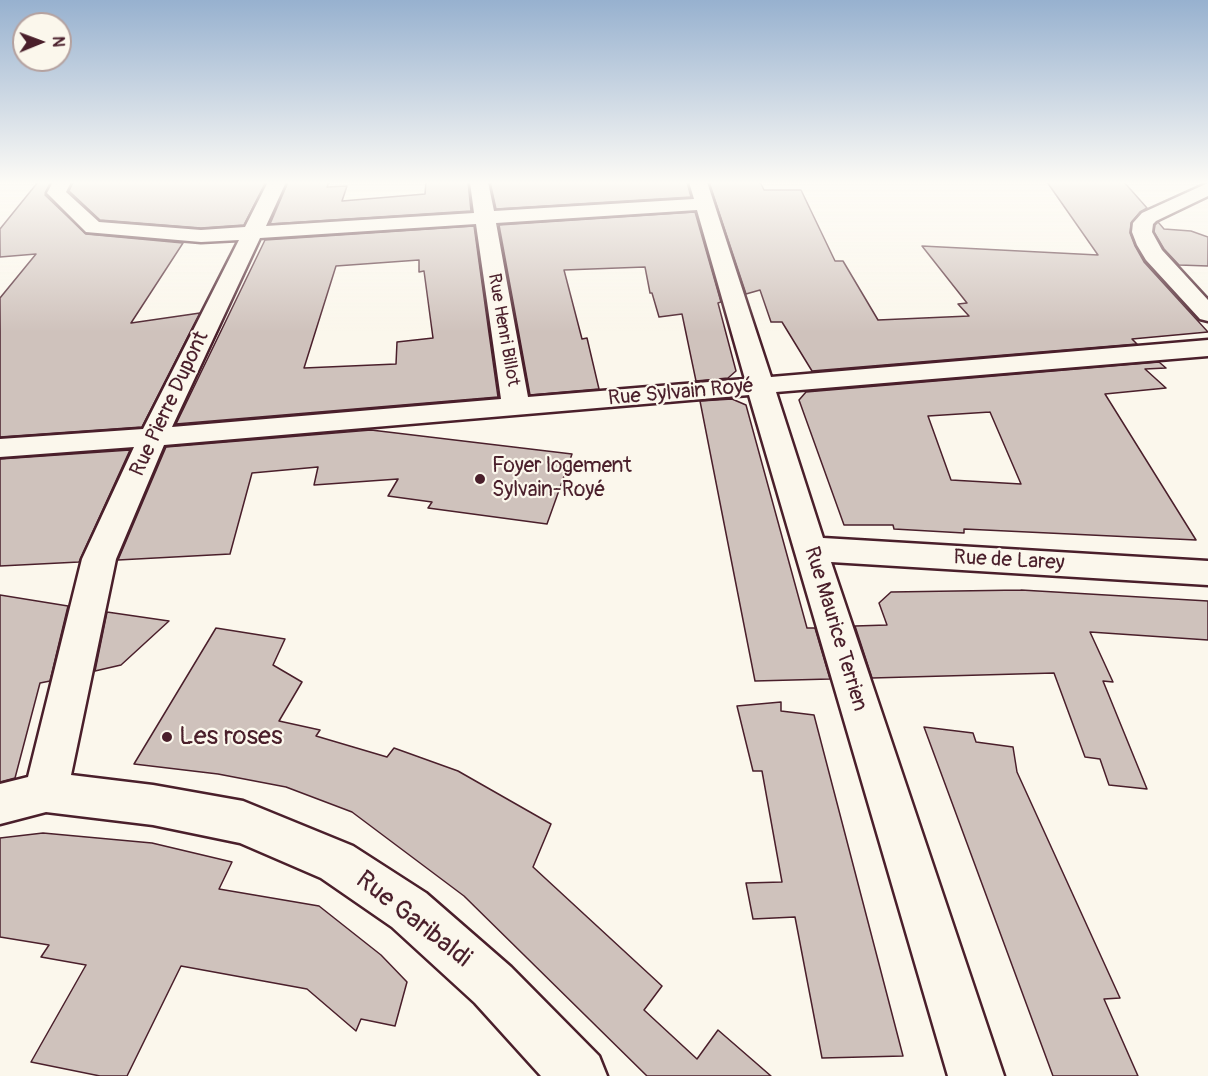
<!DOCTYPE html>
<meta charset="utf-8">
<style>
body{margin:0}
#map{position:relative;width:1208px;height:1076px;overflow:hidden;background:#fbf7ec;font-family:Pangolin,sans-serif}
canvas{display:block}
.north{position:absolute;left:12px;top:12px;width:60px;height:60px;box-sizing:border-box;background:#fbf7ec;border:2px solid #b4a19f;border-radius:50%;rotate:89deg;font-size:16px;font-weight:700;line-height:24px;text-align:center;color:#4a1f2b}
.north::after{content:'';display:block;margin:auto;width:21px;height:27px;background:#4a1f2b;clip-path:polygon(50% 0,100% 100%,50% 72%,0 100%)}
</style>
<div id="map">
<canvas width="1208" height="1076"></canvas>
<div class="north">N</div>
</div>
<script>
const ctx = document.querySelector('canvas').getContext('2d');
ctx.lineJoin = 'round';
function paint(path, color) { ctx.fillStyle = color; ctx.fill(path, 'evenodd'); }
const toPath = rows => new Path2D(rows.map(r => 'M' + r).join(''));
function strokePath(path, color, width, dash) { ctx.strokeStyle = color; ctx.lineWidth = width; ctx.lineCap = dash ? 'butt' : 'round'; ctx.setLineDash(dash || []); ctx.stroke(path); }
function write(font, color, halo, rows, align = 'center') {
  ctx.font = font + ' Pangolin,sans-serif'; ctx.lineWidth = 4.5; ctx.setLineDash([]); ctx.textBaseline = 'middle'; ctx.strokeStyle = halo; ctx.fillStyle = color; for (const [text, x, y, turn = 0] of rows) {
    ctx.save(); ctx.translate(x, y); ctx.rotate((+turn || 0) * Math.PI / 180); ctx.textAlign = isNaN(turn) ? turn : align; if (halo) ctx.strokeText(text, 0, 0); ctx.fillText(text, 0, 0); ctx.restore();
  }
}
const building = toPath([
 [38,182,51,182,45,195,86,234,183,243,131,323,200,313,142,427,0,437,0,298,36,254,0,257,0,229,38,182],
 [73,182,266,182,244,225,201,228,100,220,69,191,73,182],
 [288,182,329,182,327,187,347,186,342,201,425,194,426,182,468,182,471,211,270,224,288,182],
 [490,182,687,182,691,197,496,209,490,182],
 [709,182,760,182,764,190,801,190,835,261,843,261,878,320,969,316,958,304,967,303,922,246,1098,255,1047,182,1124,182,1147,208,1140,212,1131,223,1130,233,1135,246,1144,262,1208,332,1132,339,1137,344,812,371,782,322,771,322,760,290,746,294,709,182],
 [695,212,721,302,718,303,736,371,728,378,696,381,682,314,659,317,652,293,650,293,645,267,564,270,582,339,587,338,599,389,530,395,499,225,695,212],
 [1158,222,1164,229,1191,231,1208,237,1208,266,1179,265,1164,249,1154,232,1155,225,1158,222],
 [474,226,498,397,176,424,265,240,474,226],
 [419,260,419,272,424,271,433,338,397,342,396,364,304,368,336,266,419,260],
 [1159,362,1166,368,1145,369,1166,388,1105,394,1196,540,964,529,964,533,894,529,893,525,844,525,799,400,806,392,1159,362],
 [990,412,1021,484,951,480,928,416,990,412],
 [732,399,746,405,807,628,815,628,830,679,755,681,700,401,732,399],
 [371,430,572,454,547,524,428,508,432,502,388,496,398,479,314,485,318,467,252,473,230,554,118,560,166,447,371,430],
 [130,450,79,562,0,566,0,459,130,450],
 [1021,590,1208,601,1208,640,1090,632,1113,682,1103,681,1147,789,1109,785,1100,759,1085,757,1054,673,872,678,855,626,887,625,879,603,891,592,1021,590],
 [0,595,68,606,50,681,40,683,15,778,0,782,0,595],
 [107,612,169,621,121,665,95,671,107,612],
 [216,628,285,639,273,665,302,682,279,721,320,730,316,736,387,757,394,748,458,771,551,824,533,867,662,986,644,1010,697,1059,718,1030,771,1076,647,1076,464,896,352,812,286,787,218,774,134,764,216,628],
 [781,702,781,711,814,715,903,1056,822,1058,795,917,753,919,746,883,782,882,762,771,753,771,737,706,781,702],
 [924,727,973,733,976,742,1013,747,1017,772,1120,998,1104,999,1138,1076,1053,1076,924,727],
 [43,833,152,843,232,862,219,889,319,906,381,955,407,982,395,1026,361,1019,356,1031,307,989,181,966,127,1076,100,1076,31,1062,86,965,41,957,49,945,0,937,0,838,43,833]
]);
paint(building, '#cfc2bc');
strokePath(building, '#4a1f2b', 1.5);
const minor = toPath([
 [53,182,71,182,66,192,99,222,201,230,245,227,268,182,286,182,266,226,474,213,470,182,488,182,494,211,694,199,689,182,707,182,771,377,1208,340,1208,356,776,392,823,538,1208,561,1208,585,831,562,1004,1076,948,1076,749,395,164,445,116,559,71,775,153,785,243,801,353,846,426,893,511,967,599,1056,607,1076,541,1076,475,1003,392,927,321,878,240,843,153,825,46,812,0,824,0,784,28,777,82,559,134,447,0,457,0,439,143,429,239,240,201,242,86,232,47,193,53,182],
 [697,210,745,379,528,397,496,223,697,210],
 [476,224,501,399,172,427,260,238,476,224],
 [1208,183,1208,196,1156,221,1153,224,1152,232,1162,250,1208,300,1208,321,1200,319,1146,260,1137,245,1132,232,1133,223,1142,213,1208,183]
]);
strokePath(minor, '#4a1f2b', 5);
paint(minor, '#fbf7ec');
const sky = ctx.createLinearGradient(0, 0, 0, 332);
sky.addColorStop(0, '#97b1cf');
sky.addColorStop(0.55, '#fdfbf6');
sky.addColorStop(1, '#fdfbf600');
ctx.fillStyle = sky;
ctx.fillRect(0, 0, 1208, 332);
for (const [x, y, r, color] of [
 [480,479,6,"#4a1f2b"],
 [167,737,6,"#4a1f2b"]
]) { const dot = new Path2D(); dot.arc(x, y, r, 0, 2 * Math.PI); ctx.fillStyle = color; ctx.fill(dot); strokePath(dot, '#fbf7ec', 2); }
write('18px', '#4a1f2b', '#fbf7ec', [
 ["Rue Henri Billot",503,330,80]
]);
write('21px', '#4a1f2b', '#fbf7ec', [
 ["Rue Sylvain Royé",681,393,-5],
 ["Rue Pierre Dupont",170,404,-65],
 ["Rue de Larey",1009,561,3],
 ["Rue Maurice Terrien",835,629,73]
]);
write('21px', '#4a1f2b', '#fbf7ec', [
 ["Foyer logement",492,467],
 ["Sylvain-Royé",492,491]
], 'left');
write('26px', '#4a1f2b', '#fbf7ec', [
 ["Les roses",179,737]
], 'left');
write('26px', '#4a1f2b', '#fbf7ec', [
 ["Rue Garibaldi",413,920,38]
]);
</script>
